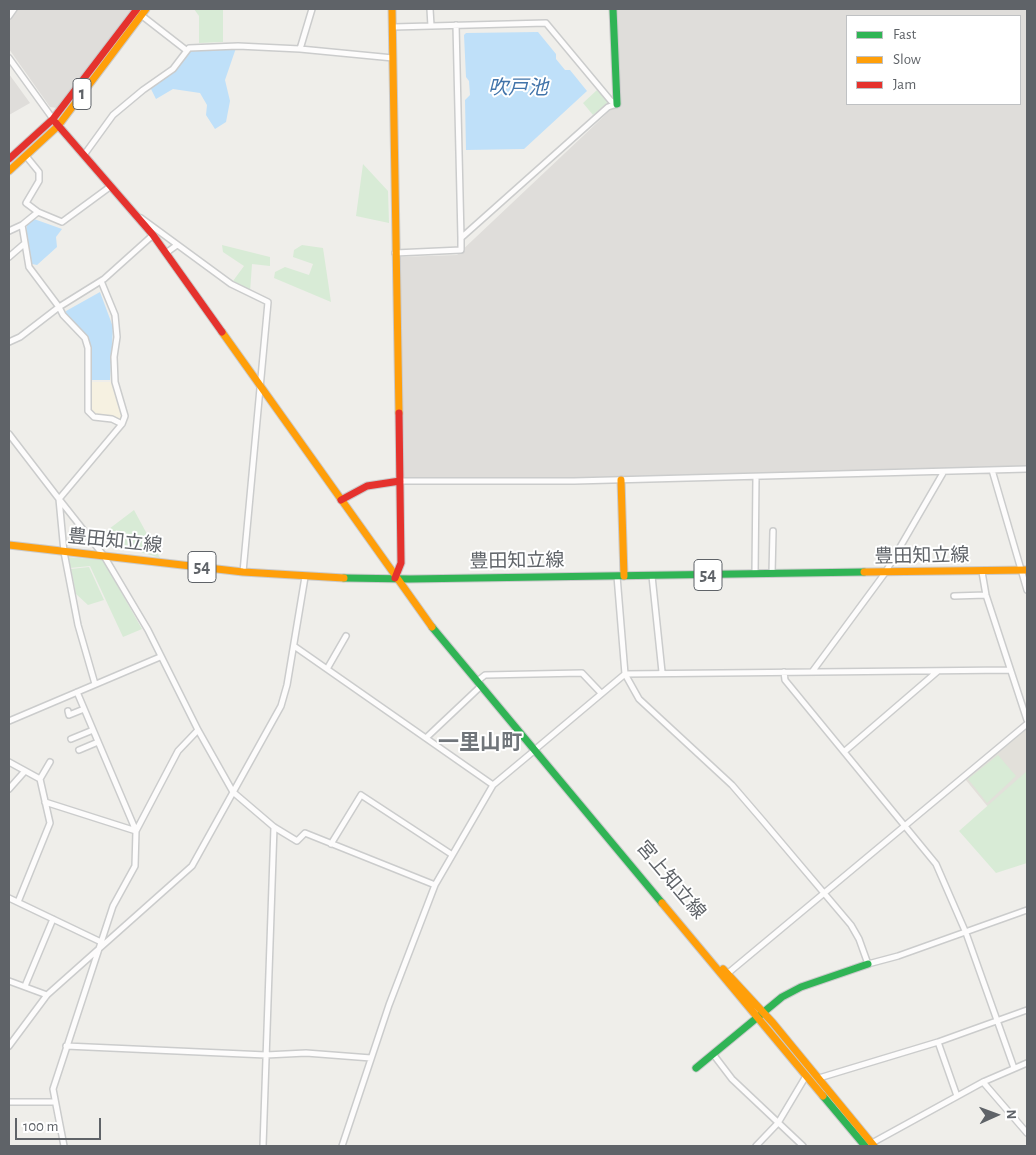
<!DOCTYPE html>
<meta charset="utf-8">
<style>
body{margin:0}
#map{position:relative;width:1036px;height:1155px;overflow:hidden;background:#efeeea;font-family:"Alegreya Sans",sans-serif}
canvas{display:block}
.frame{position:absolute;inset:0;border:10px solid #5f6368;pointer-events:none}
.legend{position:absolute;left:846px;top:15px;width:175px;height:90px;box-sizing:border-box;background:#fff;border:1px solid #bfc1c3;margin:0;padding:6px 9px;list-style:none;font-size:15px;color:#5f6368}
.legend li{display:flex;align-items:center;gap:10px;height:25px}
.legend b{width:25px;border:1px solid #bfc1c3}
.north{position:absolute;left:971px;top:1090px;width:50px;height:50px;-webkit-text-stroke:4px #fff;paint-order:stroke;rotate:88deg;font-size:14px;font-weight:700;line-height:20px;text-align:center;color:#5f6368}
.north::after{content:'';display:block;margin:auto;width:18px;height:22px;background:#5f6368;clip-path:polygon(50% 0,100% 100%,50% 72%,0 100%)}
.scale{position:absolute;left:15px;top:1118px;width:86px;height:22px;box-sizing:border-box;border:2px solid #5f6368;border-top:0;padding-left:6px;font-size:15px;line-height:18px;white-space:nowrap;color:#5f6368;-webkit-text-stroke:4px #fff;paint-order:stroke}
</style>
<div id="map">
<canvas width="1036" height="1155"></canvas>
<div class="frame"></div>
<ul class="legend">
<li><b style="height:6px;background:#30b455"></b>Fast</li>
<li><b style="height:6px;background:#ff9f0a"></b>Slow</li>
<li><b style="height:6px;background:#e5322d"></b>Jam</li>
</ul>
<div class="north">N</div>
<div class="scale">100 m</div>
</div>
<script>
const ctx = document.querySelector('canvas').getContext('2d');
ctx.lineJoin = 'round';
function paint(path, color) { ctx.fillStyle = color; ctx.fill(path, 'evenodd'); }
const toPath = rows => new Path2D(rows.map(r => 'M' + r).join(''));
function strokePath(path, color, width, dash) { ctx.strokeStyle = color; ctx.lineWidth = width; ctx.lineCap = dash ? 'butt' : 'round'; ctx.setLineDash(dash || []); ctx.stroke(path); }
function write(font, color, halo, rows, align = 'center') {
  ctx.font = font + ' "Alegreya Sans","Noto Sans JP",sans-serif'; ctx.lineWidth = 4; ctx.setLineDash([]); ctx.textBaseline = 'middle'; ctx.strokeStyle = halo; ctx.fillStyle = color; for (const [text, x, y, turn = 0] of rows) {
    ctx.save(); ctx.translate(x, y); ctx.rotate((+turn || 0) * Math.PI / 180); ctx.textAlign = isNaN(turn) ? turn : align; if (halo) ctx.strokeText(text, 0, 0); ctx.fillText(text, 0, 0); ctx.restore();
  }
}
paint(toPath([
 [9,9,132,9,57,108,50,107,9,49],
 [617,9,1027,9,1027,468,432,482,406,480,404,478,399,257,457,255,619,102],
 [847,16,1020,16,1020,104,847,104],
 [9,74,30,103,9,115]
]), '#dfddda');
paint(toPath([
 [1027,727,1027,779,988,807,965,779]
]), '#e2e0da');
paint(toPath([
 [194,9,223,9,223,42,199,43,199,16],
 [597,90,608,102,593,115,583,103],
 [363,164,388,191,389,223,356,216],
 [222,245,270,257,270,266,252,264,250,292,233,281,244,266,223,252],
 [302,245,323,248,331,302,274,278,275,272,285,267,309,275,313,264,293,257,294,250],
 [134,510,160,558,118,545,112,547,105,532],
 [67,557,103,560,142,629,123,637,90,566,70,568],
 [89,567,104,600,88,605,76,594,71,569],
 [998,755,1016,776,987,803,968,779],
 [1027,771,1027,863,996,873,959,831]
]), '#d8ebd6');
paint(toPath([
 [89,382,111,382,121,416,120,420,95,415,90,410]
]), '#f6f1e1');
paint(toPath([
 [538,32,556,54,556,59,565,70,570,70,587,91,524,149,466,150,465,100,470,95,469,81,466,77,464,35,466,33],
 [236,48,225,80,230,101,226,122,215,129,206,115,207,105,200,93,173,89,156,99,150,87,176,70,190,50],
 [34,219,62,229,56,237,57,247,37,265,32,264,26,231,27,224],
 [100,292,113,327,110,380,89,380,89,340,80,328,65,318,66,311]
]), '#bfe0f9');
const street = toPath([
 [430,9,431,26],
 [141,15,186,50],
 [9,16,14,9],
 [456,25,461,238],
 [393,27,546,23,611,101,617,104],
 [300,49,312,9],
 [9,58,53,119],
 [84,155,113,115,143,90,173,69,189,48,238,46,300,49,393,58],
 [26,156,39,172,39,181,26,203,38,212],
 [111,186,62,222,38,212,22,225,29,267,59,307,104,279,153,235],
 [141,218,231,284,268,302,243,572],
 [9,231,22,225],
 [166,253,177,245],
 [395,253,461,250,461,238,608,107,617,104],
 [9,257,24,244],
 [101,281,115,315,117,337,114,357,115,382,125,416,122,424,59,499,104,556,148,630,198,730,233,792,274,827,297,841,305,833,435,885],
 [9,342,20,337,59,307,63,315,85,338,88,348,88,411,94,417,112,419,122,424],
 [9,434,59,499,64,552,78,625,95,684],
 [992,470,1027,590],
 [400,481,574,481,1027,469],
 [982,572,986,595,1027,720],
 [755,574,756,477],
 [772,574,773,531],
 [652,576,662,672],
 [954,596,986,595],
 [294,646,493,785],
 [327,669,346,636],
 [1010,670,625,674,639,699,732,785,763,821,851,925,859,939,868,964,898,956,1027,910],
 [784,672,785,680,936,864,966,933,1014,1068],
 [812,672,885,573,943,473],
 [480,679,485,675,582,673,601,693],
 [77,692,136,831],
 [68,711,69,715,84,709],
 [9,721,160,657],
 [427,737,481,686],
 [71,739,93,730],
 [538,747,625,674,617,576],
 [79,750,98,742],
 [845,751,938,671],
 [9,762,40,779,50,823,18,902],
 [40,779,50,762],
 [9,789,25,771],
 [45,802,136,831],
 [331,844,361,795,451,854],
 [9,898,101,942],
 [727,974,1027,724],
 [9,981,47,995],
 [25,986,53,919],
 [938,1042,957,1096],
 [9,1046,47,995,192,866,281,706,287,685,305,577],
 [66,1046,266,1055,306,1053,371,1058],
 [713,1054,732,1079,803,1146],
 [819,1078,938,1042,1027,1010],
 [983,1082,1027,1133],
 [9,1102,54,1102],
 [872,1143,983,1082,1027,1063],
 [64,1146,53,1089,113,906,135,866,136,831,178,751,198,730],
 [263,1146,274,827],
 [342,1146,389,1005,435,885,493,785,535,750],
 [756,1146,778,1123,806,1076]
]);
const fast = toPath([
 [613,9,617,104],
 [344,578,410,579,864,572],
 [432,627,662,903],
 [696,1068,782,997,801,987,868,964],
 [823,1096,865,1146]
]);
const slow = toPath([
 [392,9,399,413],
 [9,171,58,126,146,9],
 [222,332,432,627],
 [621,480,624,576],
 [9,545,243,572,344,578],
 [864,572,1027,570],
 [662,903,823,1096],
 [723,969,773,1023,874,1146]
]);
const jam = toPath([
 [56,123,153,235,222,332],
 [9,159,53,119,137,9],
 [341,500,367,486,400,481],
 [395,578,401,563,399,413]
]);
strokePath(street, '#cbcccc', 8);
strokePath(fast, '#cacacb', 9);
strokePath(slow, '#cacacb', 9);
strokePath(jam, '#cacacb', 9);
strokePath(street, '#fdfcfc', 5);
strokePath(fast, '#30b455', 7);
strokePath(slow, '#ff9f0a', 7);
strokePath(jam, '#e5322d', 7);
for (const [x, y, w] of [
 [82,94,18],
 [202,567,28],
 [708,575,28]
]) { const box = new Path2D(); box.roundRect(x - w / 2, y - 15.5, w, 31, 4); ctx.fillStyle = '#fff'; ctx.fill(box); strokePath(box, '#5f6368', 1); }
write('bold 18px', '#5f6368', null, [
 ["1",82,94],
 ["54",202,567],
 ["54",708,575]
]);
write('19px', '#5f6368', '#fff', [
 ["豊田知立線",115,541,6],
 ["豊田知立線",922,556,-1],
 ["豊田知立線",517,561,-1],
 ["宮上知立線",671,880,50]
]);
write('italic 20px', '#4174aa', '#fff', [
 ["吹戸池",518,88]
]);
write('bold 21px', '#70757a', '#fff', [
 ["一里山町",480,743]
]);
</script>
